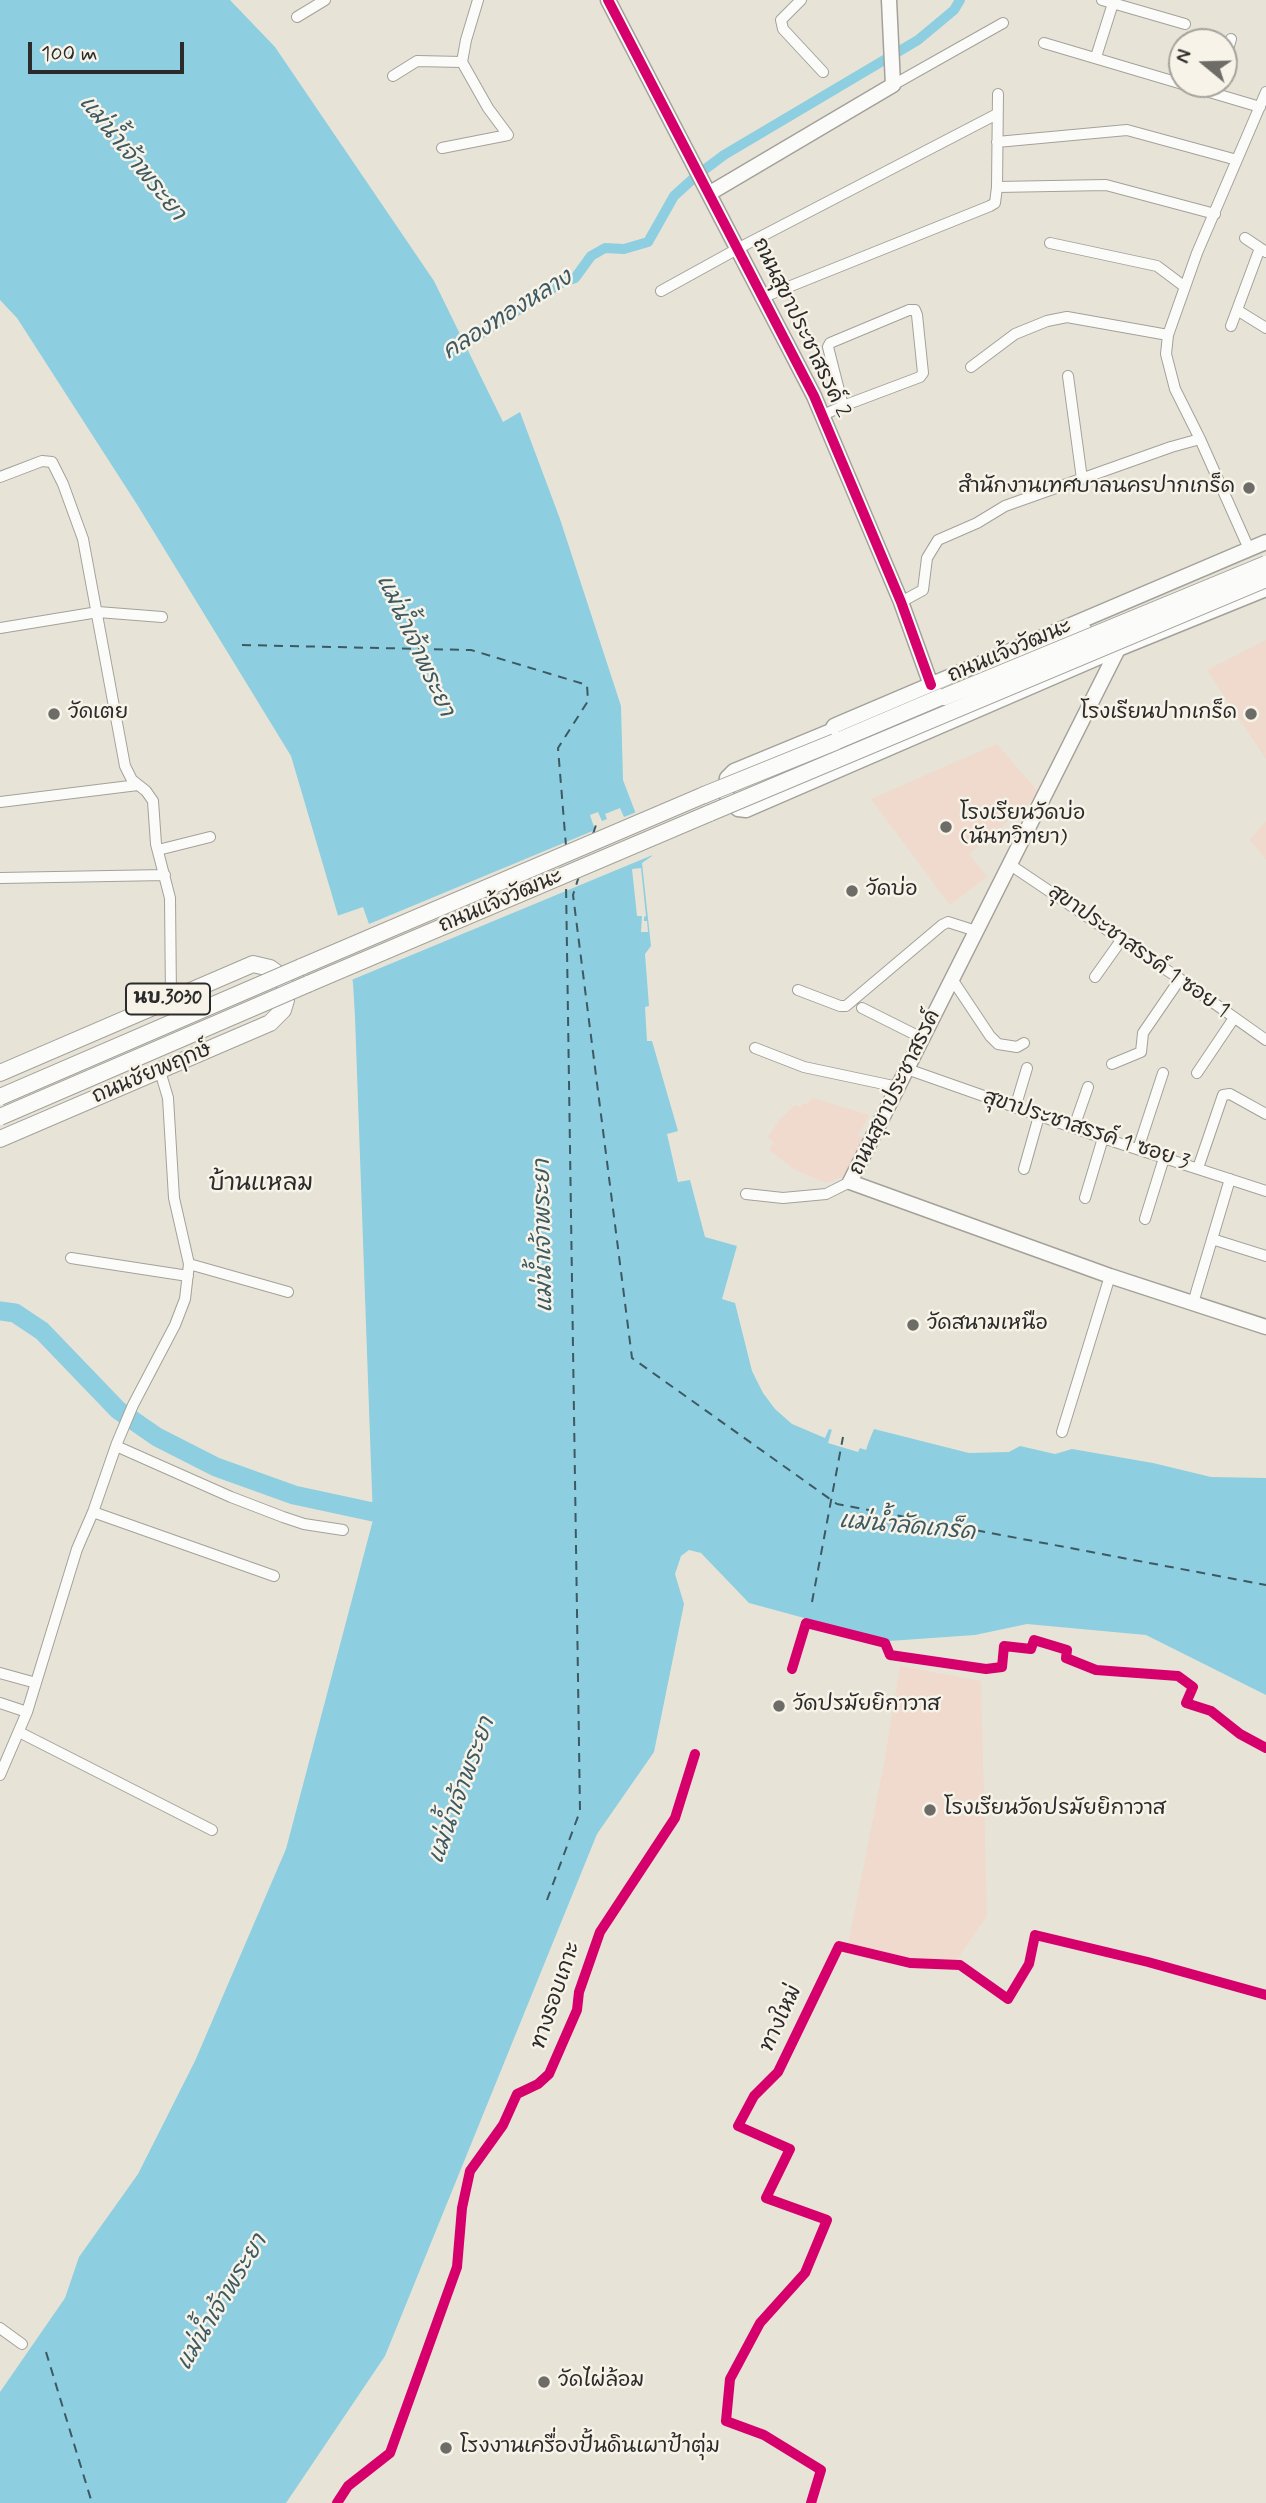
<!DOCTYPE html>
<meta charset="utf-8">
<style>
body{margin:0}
#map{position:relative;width:1266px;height:2503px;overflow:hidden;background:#e7e4d7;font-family:Mynerve,sans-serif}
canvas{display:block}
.north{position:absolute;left:1168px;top:28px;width:70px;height:70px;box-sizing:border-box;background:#f7f3e8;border:2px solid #a5a39c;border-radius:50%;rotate:289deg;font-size:19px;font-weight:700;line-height:28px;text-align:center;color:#2b2b2b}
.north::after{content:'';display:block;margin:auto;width:24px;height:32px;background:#6d6c67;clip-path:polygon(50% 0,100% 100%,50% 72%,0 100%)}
.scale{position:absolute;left:28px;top:42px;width:156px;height:32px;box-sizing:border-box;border:4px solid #2b2b2b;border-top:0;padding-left:9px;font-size:21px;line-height:24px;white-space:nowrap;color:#2b2b2b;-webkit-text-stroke:5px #f7f3e8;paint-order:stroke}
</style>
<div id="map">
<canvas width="1266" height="2503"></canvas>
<div class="north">N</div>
<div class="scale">100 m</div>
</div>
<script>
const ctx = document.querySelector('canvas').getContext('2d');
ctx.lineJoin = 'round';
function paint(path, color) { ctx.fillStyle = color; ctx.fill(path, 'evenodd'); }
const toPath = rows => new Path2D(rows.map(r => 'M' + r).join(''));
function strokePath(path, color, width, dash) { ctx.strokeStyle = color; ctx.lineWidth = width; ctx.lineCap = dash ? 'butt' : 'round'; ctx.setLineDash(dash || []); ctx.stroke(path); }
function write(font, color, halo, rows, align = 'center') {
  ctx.font = font + ' Mynerve,"Playpen Sans Thai",sans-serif'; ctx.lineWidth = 5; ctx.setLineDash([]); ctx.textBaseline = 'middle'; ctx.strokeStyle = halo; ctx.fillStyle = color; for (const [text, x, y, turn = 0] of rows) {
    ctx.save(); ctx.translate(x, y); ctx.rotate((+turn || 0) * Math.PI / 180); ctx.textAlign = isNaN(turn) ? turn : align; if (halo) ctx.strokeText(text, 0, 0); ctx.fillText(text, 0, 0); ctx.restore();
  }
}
paint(toPath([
 [1266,640,1266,759,1207,670],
 [997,744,1040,794,969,854,987,877,950,905,871,799],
 [1266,821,1266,860,1250,840],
 [813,1098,869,1115,859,1135,867,1141,859,1155,845,1176,826,1183,795,1170,769,1150,773,1142,768,1137,780,1119,795,1105,800,1107,803,1103,807,1104],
 [900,1666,981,1681,987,1916,951,1968,848,1945,884,1763]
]), '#efdacd');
paint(toPath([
 [0,0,230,0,275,47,434,281,503,422,520,412,560,519,621,706,623,780,652,856,642,863,651,946,645,954,649,1006,645,1007,647,1041,652,1041,678,1131,667,1134,678,1182,690,1180,705,1237,737,1246,722,1299,735,1303,752,1371,763,1393,775,1409,792,1424,825,1438,829,1429,869,1441,874,1429,969,1453,1009,1452,1020,1446,1055,1454,1072,1449,1153,1463,1211,1477,1266,1478,1266,1695,1146,1635,1027,1624,975,1635,889,1641,749,1603,701,1553,689,1550,681,1556,675,1574,684,1604,654,1752,597,1834,385,2356,286,2503,0,2503,0,2392,65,2298,79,2257,138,2174,195,2061,286,1849,373,1520,355,1017,353,983,344,936,291,756,138,506,17,318,0,300]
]), '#8dcee0');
paint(toPath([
 [620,808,624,817,639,811,655,854,349,981,340,936,343,935,337,916,363,907,369,924,595,830,590,815,598,812,602,821,607,819,605,814],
 [641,868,646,916,644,917,644,921,647,921,648,932,641,932,642,916,637,916,632,869],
 [833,1426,870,1438,866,1450,860,1448,858,1452,828,1443]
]), '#e7e4d7');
strokePath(toPath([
 [455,350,561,283,575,278,591,256,605,248,624,249,648,242,674,196,696,176,724,155,918,40,954,10,960,0]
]), '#8dcee0', 10);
strokePath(toPath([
 [0,1311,15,1313,42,1331,118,1410,157,1437,216,1467,294,1495,373,1512,399,1507]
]), '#8dcee0', 19);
strokePath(toPath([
 [242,645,471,650,587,685,588,701,558,748,566,846],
 [593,834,597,822],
 [579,876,573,895,632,1358,837,1504,1266,1585],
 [812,1602,843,1437],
 [547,1900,580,1811,566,883],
 [46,2352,92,2503]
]), '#3d5962', 2, [9, 7]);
const street = toPath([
 [801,0,781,20,783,29,823,72],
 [1102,0,1185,24],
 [297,17,325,0],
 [1044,43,1260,107],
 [1096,57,1114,0],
 [1224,63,1231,39],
 [393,76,417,61,462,62],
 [893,85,1003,23],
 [997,142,1127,130,1237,160],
 [442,148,508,135,488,108,462,62,466,40,478,0],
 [997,187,1106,185,1215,214],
 [1245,238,1266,252],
 [1050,243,1157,266,1185,287],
 [661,291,739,248,997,114],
 [761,298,990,206,995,203,997,187,998,94],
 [909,310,915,310,917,315,923,373,920,377,843,406,828,347,830,343,909,310],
 [1237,310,1266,328],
 [1231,326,1260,248],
 [971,367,1015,334,1047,321,1067,317,1168,335],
 [1068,376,1082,479],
 [823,415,843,406],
 [0,477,42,461,52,462,63,484,83,539,125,766,132,780,146,791,153,801,156,844,170,898,171,998],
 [1249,549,1200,439,1175,389,1166,354,1168,335,1197,253,1266,92],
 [901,602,923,590,927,558,938,540,977,523,1005,506,1171,447,1200,439],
 [0,628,98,612,162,617],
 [0,802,138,785],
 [158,850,210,837],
 [1009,864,1180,979,1266,1040],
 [0,878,165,875],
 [1095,977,1122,939],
 [952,979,990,1036,998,1044,1017,1047,1024,1043],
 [798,990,840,1006,846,1006,942,925,948,922,976,931],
 [862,1008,922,1038],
 [755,1048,804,1067,898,1087],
 [1112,1064,1141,1052,1143,1033,1180,979],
 [907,1069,1103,1138,1266,1191],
 [1197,1073,1234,1018],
 [1015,1108,1027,1068],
 [1074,1127,1088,1087],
 [1138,1149,1163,1073],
 [1198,1168,1223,1095,1230,1094,1266,1114],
 [1024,1169,1039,1116],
 [746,1194,783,1198,826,1194,850,1182],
 [1085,1198,1103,1138],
 [1145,1219,1164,1158],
 [1212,1239,1266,1256],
 [71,1258,188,1276],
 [189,1264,288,1292],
 [1193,1303,1230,1179],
 [1062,1432,1110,1276],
 [116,1446,231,1497,283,1517,304,1524,343,1530],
 [93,1512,274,1576],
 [0,1673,36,1683],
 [0,1703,27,1712],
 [19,1732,212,1830],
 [0,1775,27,1712,77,1549,93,1512,117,1443,133,1405,175,1325,185,1299,189,1264,174,1198,168,1098,160,1071],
 [0,2328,22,2344]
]);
const secondary = toPath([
 [608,0,814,396,901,602,931,685],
 [710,193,893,85,889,0],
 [1266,542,843,722,834,726,831,731,734,771,727,778,725,791,729,801,738,809,746,810,1118,649,1266,589],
 [1117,646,1118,649,850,1182,1110,1276,1266,1327]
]);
const primary = toPath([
 [981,676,1006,661,1084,631],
 [835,742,955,691],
 [301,967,704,795],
 [308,984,710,813],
 [0,1073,253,964,270,968,277,973,285,985,286,1000,283,1010,270,1023,0,1139]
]);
strokePath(street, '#a3a19a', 12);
strokePath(secondary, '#a3a19a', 17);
strokePath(primary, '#a3a19a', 18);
strokePath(street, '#fbfbf9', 10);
strokePath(secondary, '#fbfbf9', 14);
strokePath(primary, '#fbfbf9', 16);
const primaryBridge = toPath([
 [944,697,1266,564],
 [704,795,835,742],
 [710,813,1266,579],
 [0,1097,301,967],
 [0,1117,308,984]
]);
strokePath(primaryBridge, '#a3a19a', 18, []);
strokePath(primaryBridge, '#fbfbf9', 16);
strokePath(toPath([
 [608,0,814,396,901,602,931,685],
 [792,1669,806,1623,885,1643,890,1655,986,1669,1002,1667,1004,1646,1031,1649,1034,1640,1067,1650,1066,1658,1096,1670,1178,1676,1193,1687,1186,1703,1211,1711,1240,1734,1266,1748],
 [337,2503,348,2486,390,2453,457,2267,462,2208,470,2171,503,2125,517,2094,538,2084,549,2074,577,2010,579,1992,600,1932,675,1818,695,1754],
 [811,2503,821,2470,764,2435,726,2421,730,2379,760,2323,805,2273,827,2220,766,2198,790,2149,738,2126,754,2096,778,2072,839,1946,910,1963,960,1965,1008,1999,1029,1964,1035,1935,1148,1962,1266,1995]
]), '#d6006c', 10);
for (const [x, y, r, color] of [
 [1249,488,7,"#6d6c67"],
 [54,714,7,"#6d6c67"],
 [1251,714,7,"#6d6c67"],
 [946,827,7,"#6d6c67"],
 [852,891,7,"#6d6c67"],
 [913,1325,7,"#6d6c67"],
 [779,1706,7,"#6d6c67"],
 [930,1810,7,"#6d6c67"],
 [544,2382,7,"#6d6c67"],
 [446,2448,7,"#6d6c67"]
]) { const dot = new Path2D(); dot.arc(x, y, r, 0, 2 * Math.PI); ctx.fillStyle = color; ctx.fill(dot); strokePath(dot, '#f7f3e8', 2.5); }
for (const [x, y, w] of [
 [168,999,84]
]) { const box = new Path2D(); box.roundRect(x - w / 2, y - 15.5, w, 31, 5); ctx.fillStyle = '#f7f3e8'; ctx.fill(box); strokePath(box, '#2b2b2b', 2); }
write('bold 19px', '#2b2b2b', null, [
 ["นบ.3030",168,999]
]);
write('21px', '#2b2b2b', '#f7f3e8', [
 ["ถนนสุขาประชาสรรค์ 2",800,328,64],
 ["ถนนแจ้งวัฒนะ",1010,652,-23],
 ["ถนนแจ้งวัฒนะ",501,902,-23],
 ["สุขาประชาสรรค์ 1 ซอย 1",1138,952,35],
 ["ถนนชัยพฤกษ์",152,1074,-23],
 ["ถนนสุขาประชาสรรค์",896,1093,-64],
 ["สุขาประชาสรรค์ 1 ซอย 3",1086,1131,18],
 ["ทางรอบเกาะ",557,1996,-71],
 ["ทางใหม่",782,2019,-65]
]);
write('21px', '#2b2b2b', '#f7f3e8', [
 ["สำนักงานเทศบาลนครปากเกร็ด",1235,488,"right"],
 ["วัดเตย",68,714],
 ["โรงเรียนปากเกร็ด",1237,714,"right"],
 ["โรงเรียนวัดบ่อ",960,815],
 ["(นันทวิทยา)",960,839],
 ["วัดบ่อ",866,891],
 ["วัดสนามเหนือ",927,1325],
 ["วัดปรมัยยิกาวาส",793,1706],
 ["โรงเรียนวัดปรมัยยิกาวาส",944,1810],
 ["วัดไผ่ล้อม",558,2382],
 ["โรงงานเครื่องปั้นดินเผาป้าตุ่ม",460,2448]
], 'left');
write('italic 23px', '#3d5962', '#f7f3e8', [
 ["แม่น้ำเจ้าพระยา",131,159,51],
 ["คลองทองหลาง",508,316,-32],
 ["แม่น้ำเจ้าพระยา",414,646,65],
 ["แม่น้ำเจ้าพระยา",545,1236,-91],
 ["แม่น้ำลัดเกร็ด",907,1528,5],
 ["แม่น้ำเจ้าพระยา",463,1791,-70],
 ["แม่น้ำเจ้าพระยา",223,2303,-59]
]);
write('24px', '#2b2b2b', '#f7f3e8', [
 ["บ้านแหลม",261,1185]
]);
</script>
